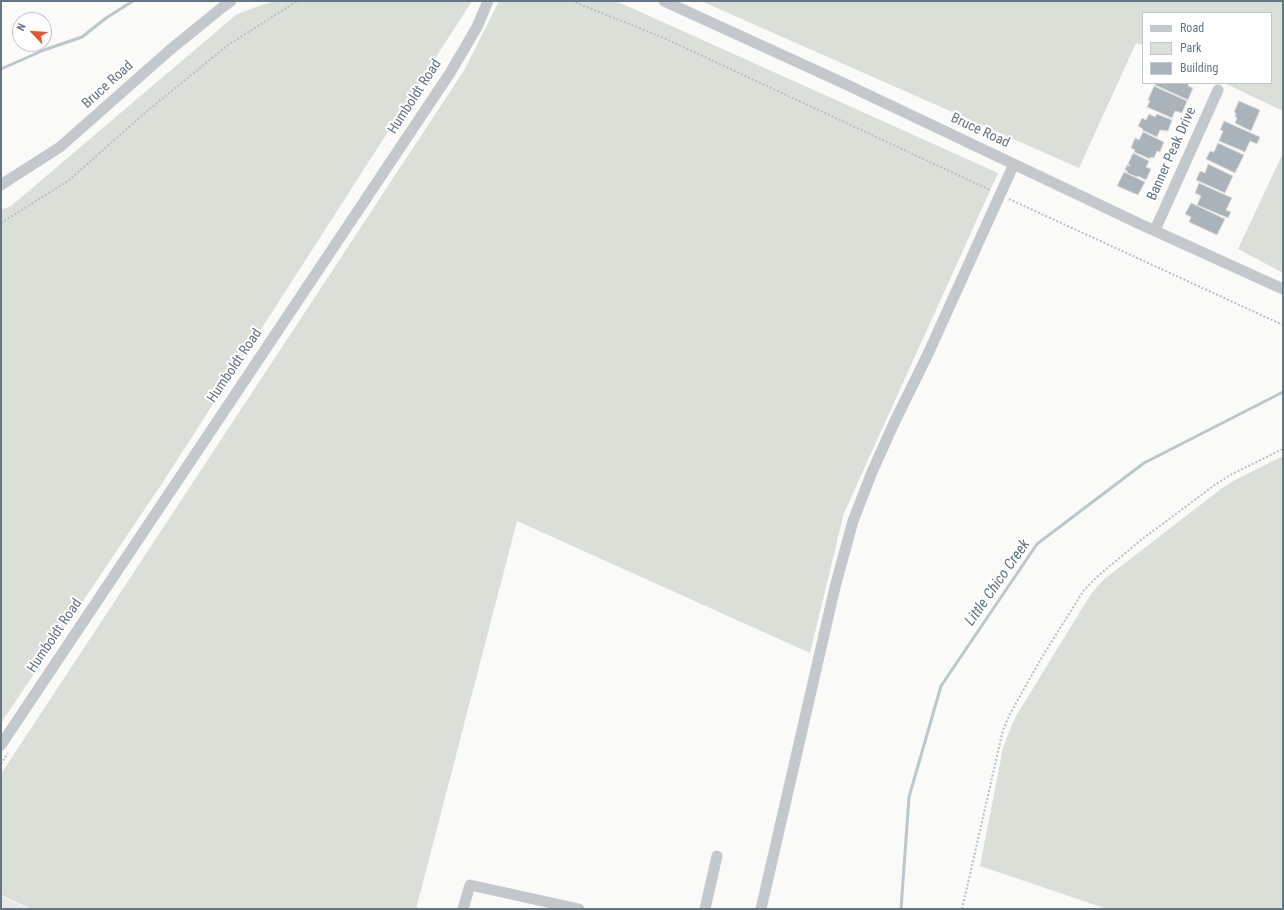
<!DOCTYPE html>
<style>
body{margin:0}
#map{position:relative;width:1284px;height:910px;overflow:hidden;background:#fafaf8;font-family:"Roboto Condensed",sans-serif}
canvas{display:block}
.frame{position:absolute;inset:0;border:2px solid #657683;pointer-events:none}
.legend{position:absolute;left:1142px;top:12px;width:130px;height:72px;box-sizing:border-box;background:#fff;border:1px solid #c1c8cd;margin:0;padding:5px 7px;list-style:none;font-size:12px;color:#657683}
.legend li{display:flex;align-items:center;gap:8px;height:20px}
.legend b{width:20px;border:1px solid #c1c8cd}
.north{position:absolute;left:12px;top:12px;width:40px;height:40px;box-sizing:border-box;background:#fff;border:1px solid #c1c8cd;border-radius:50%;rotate:295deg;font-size:11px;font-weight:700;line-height:16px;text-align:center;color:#657683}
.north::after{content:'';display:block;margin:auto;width:14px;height:18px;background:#e4572e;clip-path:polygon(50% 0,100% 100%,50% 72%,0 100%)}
</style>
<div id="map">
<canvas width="1284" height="910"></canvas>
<div class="frame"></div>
<ul class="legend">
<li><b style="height:5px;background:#c3c8cc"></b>Road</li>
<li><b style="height:11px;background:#dadfd7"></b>Park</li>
<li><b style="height:11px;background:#aab3b9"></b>Building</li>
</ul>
<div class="north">N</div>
</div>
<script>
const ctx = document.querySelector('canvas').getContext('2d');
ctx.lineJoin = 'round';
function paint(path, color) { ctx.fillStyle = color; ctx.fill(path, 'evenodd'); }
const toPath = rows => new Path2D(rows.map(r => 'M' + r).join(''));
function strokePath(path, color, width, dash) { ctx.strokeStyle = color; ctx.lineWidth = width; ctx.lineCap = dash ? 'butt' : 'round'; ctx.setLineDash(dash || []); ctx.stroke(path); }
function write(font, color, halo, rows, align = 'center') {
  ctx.font = font + ' "Roboto Condensed",sans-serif'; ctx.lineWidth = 4; ctx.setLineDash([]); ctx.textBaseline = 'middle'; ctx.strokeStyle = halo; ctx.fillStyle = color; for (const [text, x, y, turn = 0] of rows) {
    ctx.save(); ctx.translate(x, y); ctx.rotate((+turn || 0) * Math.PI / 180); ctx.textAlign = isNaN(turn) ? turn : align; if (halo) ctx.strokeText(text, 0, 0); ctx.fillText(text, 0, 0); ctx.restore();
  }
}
paint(toPath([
 [1,896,29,909,1,909]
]), '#e8e9e9');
paint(toPath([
 [273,1,472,1,163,482,1,723,1,210,11,206,237,14],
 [499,1,616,1,998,173,844,513,810,653,517,521,416,909,31,909,1,895,1,774,465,69],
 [701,1,1283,1,1283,111,1224,83,1271,83,1271,13,1143,13,1143,45,1136,43,1079,168],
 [1283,153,1283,273,1238,249],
 [1283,456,1283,909,1107,909,980,866,1003,748,1009,732,1016,716,1091,594,1103,580,1221,489,1235,480]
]), '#dadfd7');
strokePath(toPath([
 [1,69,44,50,82,37,106,18,133,1],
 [901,909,909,797,941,686,1037,544,1144,463,1283,392]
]), '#bbc7cb', 3);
const building = toPath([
 [1156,83,1189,83,1188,86,1193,88,1188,100,1155,85,1156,83],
 [1154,86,1187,101,1182,113,1175,111,1172,118,1147,107,1150,101,1148,100,1154,86],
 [1239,101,1260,110,1251,131,1235,123,1237,118,1235,117,1236,113,1234,112,1239,101],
 [1149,114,1155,117,1157,114,1172,120,1168,131,1160,130,1157,137,1142,130,1143,129,1138,126,1142,118,1146,120,1149,114],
 [1224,121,1260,137,1257,144,1250,141,1245,152,1219,141,1223,131,1220,130,1224,121],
 [1143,132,1164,142,1160,152,1157,151,1154,158,1151,157,1150,159,1134,152,1135,150,1131,148,1135,138,1139,140,1143,132],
 [1218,143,1244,155,1235,173,1206,159,1210,151,1214,152,1218,143],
 [1133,153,1149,161,1146,167,1151,169,1146,180,1138,176,1137,177,1127,173,1128,172,1125,170,1127,165,1130,166,1130,165,1128,164,1133,153],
 [1208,164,1233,176,1225,193,1196,180,1200,171,1205,173,1208,164],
 [1124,172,1145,182,1138,195,1117,186,1124,172],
 [1199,183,1232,198,1226,210,1231,212,1228,218,1197,205,1201,196,1195,193,1199,183],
 [1191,203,1225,219,1217,235,1189,222,1191,217,1185,214,1191,203]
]);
paint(building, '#aab3b9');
strokePath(building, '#dcdcda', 1);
strokePath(toPath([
 [572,1,664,38,990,190],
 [1009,199,1283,325],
 [1,223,68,181,146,112,228,45,294,3,301,1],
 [1,764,8,753],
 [962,909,1003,730,1010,714,1042,657,1084,590,1099,575,1141,540,1216,484,1230,475,1283,449]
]), '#bbbfc2', 2, [2, 2]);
strokePath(toPath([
 [664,1,841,82,1142,225,1283,289],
 [1,185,60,147,171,49,224,6,231,1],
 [1155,230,1218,90],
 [1,745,450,73,477,27,488,1],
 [463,909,470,885,579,909],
 [705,909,717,856],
 [761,909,835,587,853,521,872,472,895,421,927,356,1014,164]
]), '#c3c8cc', 11);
write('14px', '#657683', '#fff', [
 ["Bruce Road",108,85,-42],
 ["Humboldt Road",415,97,-57],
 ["Bruce Road",980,131,25],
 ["Banner Peak Drive",1172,154,-66],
 ["Humboldt Road",235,366,-56],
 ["Humboldt Road",55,636,-56]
]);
write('italic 15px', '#60757c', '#fff', [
 ["Little Chico Creek",998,583,-55]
]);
</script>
